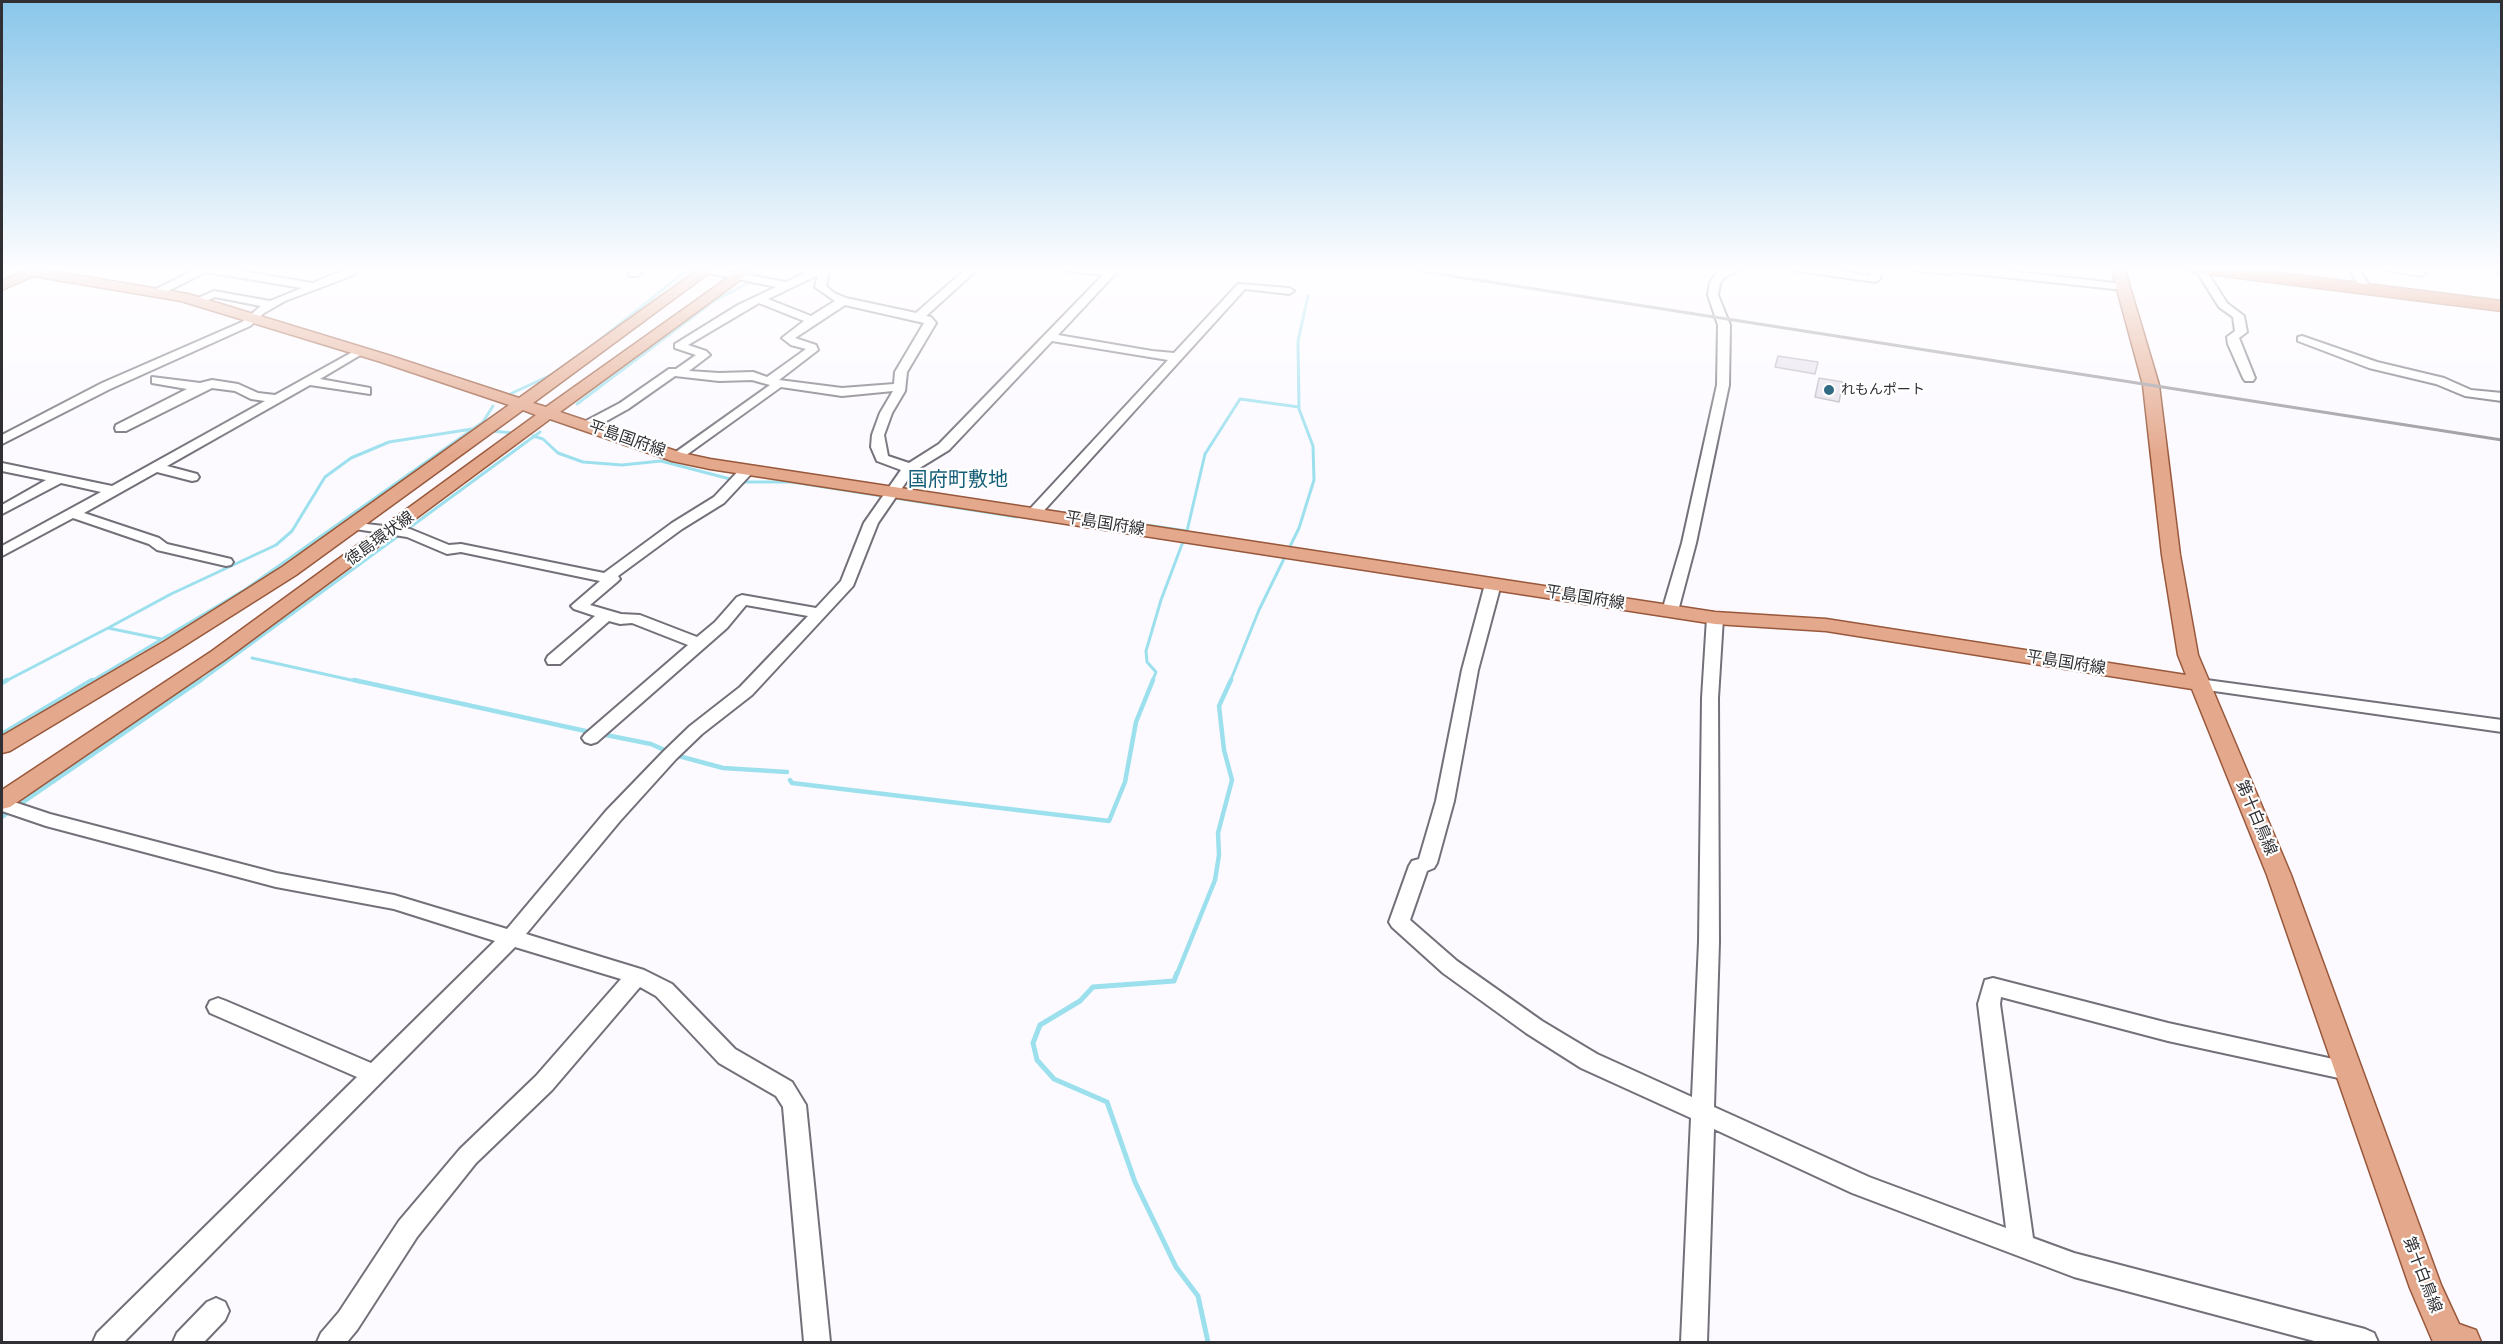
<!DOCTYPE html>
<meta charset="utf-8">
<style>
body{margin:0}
#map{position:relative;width:2503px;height:1344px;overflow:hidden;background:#fcfaff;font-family:Helvetica,sans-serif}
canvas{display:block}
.frame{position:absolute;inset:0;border:3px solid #302f33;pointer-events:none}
</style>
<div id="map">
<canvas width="2503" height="1344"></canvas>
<div class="frame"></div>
</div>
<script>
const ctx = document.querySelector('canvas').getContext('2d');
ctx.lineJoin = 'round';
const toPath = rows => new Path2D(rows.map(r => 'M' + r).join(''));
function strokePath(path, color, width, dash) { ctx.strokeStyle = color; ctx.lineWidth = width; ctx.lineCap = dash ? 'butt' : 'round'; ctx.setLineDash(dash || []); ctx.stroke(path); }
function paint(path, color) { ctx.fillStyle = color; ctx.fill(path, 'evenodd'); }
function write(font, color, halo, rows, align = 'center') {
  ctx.font = font + ' Helvetica,"Noto Sans JP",sans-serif'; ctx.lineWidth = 4.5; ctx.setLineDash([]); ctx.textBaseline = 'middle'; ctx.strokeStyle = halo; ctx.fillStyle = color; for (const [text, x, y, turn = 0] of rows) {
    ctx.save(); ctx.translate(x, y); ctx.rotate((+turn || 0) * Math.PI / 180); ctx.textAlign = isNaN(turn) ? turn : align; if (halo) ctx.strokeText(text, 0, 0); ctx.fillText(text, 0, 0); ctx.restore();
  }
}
strokePath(toPath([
 [508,395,551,375,601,339,691,267],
 [577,404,711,303,744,285,770,267],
 [491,431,514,433],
 [533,436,543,439,558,453,583,462,622,465,661,461,734,480],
 [741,482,792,482,1017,517],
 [1044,510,1187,531],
 [108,628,171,594,276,545,292,531,325,477,351,458,389,442,472,429],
 [252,658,360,682],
 [4,682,108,628,161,639],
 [90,682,246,589,483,422,493,406],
 [199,682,540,432],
 [1152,682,1156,672,1147,662,1146,651,1161,600,1187,531,1205,454,1240,399,1299,407],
 [1230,682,1259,610,1299,528,1314,480,1313,446,1299,409,1298,341,1308,296]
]), '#9ce0ee', 3);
strokePath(toPath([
 [354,680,590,732],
 [2,683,7,680],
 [2,734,92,680],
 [601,734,651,744,669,752],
 [675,755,723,768,787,772],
 [790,780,792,783,1109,821,1125,782,1136,722,1153,680],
 [16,807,201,680],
 [2,817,10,811],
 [1177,974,1215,880,1219,855,1218,833,1232,780,1224,750,1219,706,1231,680]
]), '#9ce0ee', 4.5);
strokePath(toPath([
 [1177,973,1174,981,1093,987,1080,1001,1040,1025,1033,1043,1037,1060,1054,1079,1107,1102,1135,1182,1176,1267,1198,1296,1208,1342]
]), '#9ce0ee', 5);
const building = toPath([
 [1778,356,1818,362,1815,374,1775,367,1778,356],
 [1819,378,1843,382,1839,402,1815,397,1819,378]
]);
paint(building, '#e4e0eb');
strokePath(building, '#b9b5c0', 1.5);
const minor = toPath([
 [189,267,216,267,313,283,351,267,364,267,351,276,285,301,264,313,250,326,110,389,2,444,2,435,102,383,242,322,261,306,215,297,197,305,192,302,193,300,214,291,270,301,302,288,206,272,162,294,154,294,154,290,194,270,189,267],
 [636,267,649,267,637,276,629,276,629,272,636,267],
 [660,267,672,267,667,270,660,267],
 [680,267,705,267,786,282,817,267,830,267,826,286,834,293,846,298,916,313,968,267,980,267,926,316,931,317,936,323,907,372,905,391,892,413,884,435,888,456,909,463,939,444,1103,275,1062,270,1057,267,1091,267,1111,270,1116,273,1058,335,1152,351,1174,353,1238,284,1289,288,1294,291,1289,294,1245,289,1039,516,1034,517,1027,513,1029,510,1168,360,1052,341,949,450,913,472,878,523,853,586,752,695,702,734,676,759,620,821,526,934,644,970,672,984,735,1049,792,1082,806,1105,830,1342,804,1342,783,1107,776,1096,719,1063,656,996,640,987,552,1090,476,1163,417,1237,357,1330,347,1342,317,1342,321,1333,339,1312,399,1221,460,1149,536,1076,621,979,515,947,124,1342,93,1342,97,1333,357,1077,210,1013,207,1007,210,1001,218,998,226,1001,371,1063,495,941,394,909,276,887,46,826,2,811,2,798,50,814,276,873,394,895,507,929,606,811,664,751,690,726,740,687,808,616,746,605,727,628,597,742,591,744,585,742,582,738,585,734,688,645,632,623,620,624,609,621,560,664,548,664,546,660,548,656,595,616,574,609,571,606,600,581,461,552,447,554,407,537,349,528,347,525,349,522,410,529,449,545,461,544,604,573,672,523,714,497,742,467,752,467,754,470,752,473,724,503,682,529,618,576,620,579,617,582,590,605,621,614,640,615,697,637,715,622,737,597,742,595,816,608,841,581,864,523,901,470,877,461,871,447,872,435,880,413,893,391,842,396,781,387,678,461,671,457,673,454,770,385,752,380,719,381,675,376,628,409,592,429,582,429,581,426,582,423,620,403,669,369,676,369,696,355,675,348,675,344,738,305,776,287,680,267],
 [818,275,815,287,835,301,811,316,768,299,818,275],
 [759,303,804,321,782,338,791,345,806,349,767,377,753,372,719,373,689,371,710,355,706,351,688,345,759,303],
 [845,305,924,323,895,372,894,384,842,388,779,380,818,350,816,345,795,338,845,305],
 [1731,267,1746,267,1725,277,1720,283,1718,295,1730,325,1729,385,1696,543,1678,611,1670,616,1662,611,1682,543,1717,385,1718,325,1708,295,1710,282,1717,273,1731,267],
 [1786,267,1815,267,1870,276,1872,267,1882,267,1880,279,1875,282,1791,270,1786,267],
 [1906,267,1973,267,2123,284,2128,287,2123,290,1958,272,1947,274,1911,270,1906,267],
 [2194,267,2204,267,2227,303,2244,316,2247,332,2239,338,2255,378,2253,381,2245,381,2243,378,2228,344,2227,337,2235,331,2233,317,2219,307,2194,267],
 [2348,267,2358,267,2371,289,2370,291,2362,291,2348,267],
 [2372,267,2403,267,2421,270,2426,273,2421,276,2372,267],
 [2494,267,2502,267,2502,273,2498,272,2494,267],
 [2302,336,2377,362,2444,378,2471,390,2502,393,2502,401,2465,396,2436,384,2369,368,2298,341,2298,337,2302,336],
 [358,349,362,350,362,354,320,379,370,388,370,394,310,385,167,466,197,474,199,477,197,480,192,481,157,472,84,513,159,538,167,544,231,559,233,562,231,565,226,566,157,550,149,544,73,518,2,556,2,546,101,492,61,483,2,514,2,505,46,480,2,471,2,463,112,486,265,401,251,399,235,391,212,388,126,431,116,431,115,428,116,425,187,389,152,383,152,377,200,383,212,380,238,384,258,393,275,395,358,349],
 [1493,579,1501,584,1478,670,1454,801,1437,863,1434,868,1427,871,1410,920,1457,961,1542,1021,1597,1054,1692,1097,1699,942,1702,698,1707,618,1715,613,1721,615,1723,618,1718,698,1719,942,1714,1107,1869,1177,2006,1228,1978,1004,1985,980,1993,978,2168,1023,2356,1064,2359,1071,2356,1078,2348,1080,2168,1041,2001,997,2000,1004,2033,1238,2074,1253,2365,1329,2374,1333,2378,1342,2318,1342,2074,1277,1852,1193,1714,1129,1707,1342,1681,1342,1691,1118,1581,1068,1526,1033,1443,973,1392,927,1389,922,1409,866,1412,861,1419,859,1436,801,1462,670,1485,584,1493,579],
 [2199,679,2502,720,2502,732,2193,688,2191,684,2193,680,2199,679],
 [216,1298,225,1302,229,1311,225,1320,204,1342,173,1342,177,1333,207,1302,216,1298]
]);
const major = toPath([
 [30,267,47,267,45,270,188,294,391,356,519,398,702,267,717,267,533,403,546,407,743,267,758,267,560,412,682,453,710,459,1715,612,1826,619,2186,675,2178,655,2162,555,2143,385,2111,267,2124,267,2159,385,2180,555,2198,655,2291,875,2441,1285,2459,1324,2476,1330,2481,1342,2433,1342,2410,1288,2267,875,2192,689,1826,631,1715,624,710,469,672,461,550,419,226,659,10,807,2,809,2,790,212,651,536,415,523,410,296,575,179,649,10,751,2,753,2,736,165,641,282,567,509,405,381,362,181,301,33,276,2,290,2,281,30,267]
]);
const highway = toPath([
 [2184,267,2231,267,2502,301,2502,311,2191,272,2184,267]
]);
strokePath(minor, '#73707a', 4);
strokePath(major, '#99583b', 3);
strokePath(highway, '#99583b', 3);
paint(minor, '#fff');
paint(major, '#e4a88c');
paint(highway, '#d26e3f');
strokePath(toPath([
 [1394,267,2502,440]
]), '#98969b', 3);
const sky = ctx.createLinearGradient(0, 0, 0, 456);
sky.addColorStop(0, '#89c6ea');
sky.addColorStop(0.59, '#fefdff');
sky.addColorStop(1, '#fefdff00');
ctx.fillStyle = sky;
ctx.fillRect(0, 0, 2503, 456);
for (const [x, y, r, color] of [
 [1829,390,6,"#306b83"]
]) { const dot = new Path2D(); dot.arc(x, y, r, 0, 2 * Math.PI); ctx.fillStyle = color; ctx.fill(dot); strokePath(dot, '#fff', 2); }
write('14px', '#302f33', '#fff', [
 ["れもんポート",1841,390]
], 'left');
write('16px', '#302f33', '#fff', [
 ["平島国府線",627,439,19],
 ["平島国府線",1105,524,9],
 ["徳島環状線",380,539,-36],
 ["平島国府線",1585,598,9],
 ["平島国府線",2066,663,9],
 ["第十白鳥線",2256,818,67],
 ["第十白鳥線",2422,1275,69]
]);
write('20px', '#155e78', '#fff', [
 ["国府町敷地",958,480]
]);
</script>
